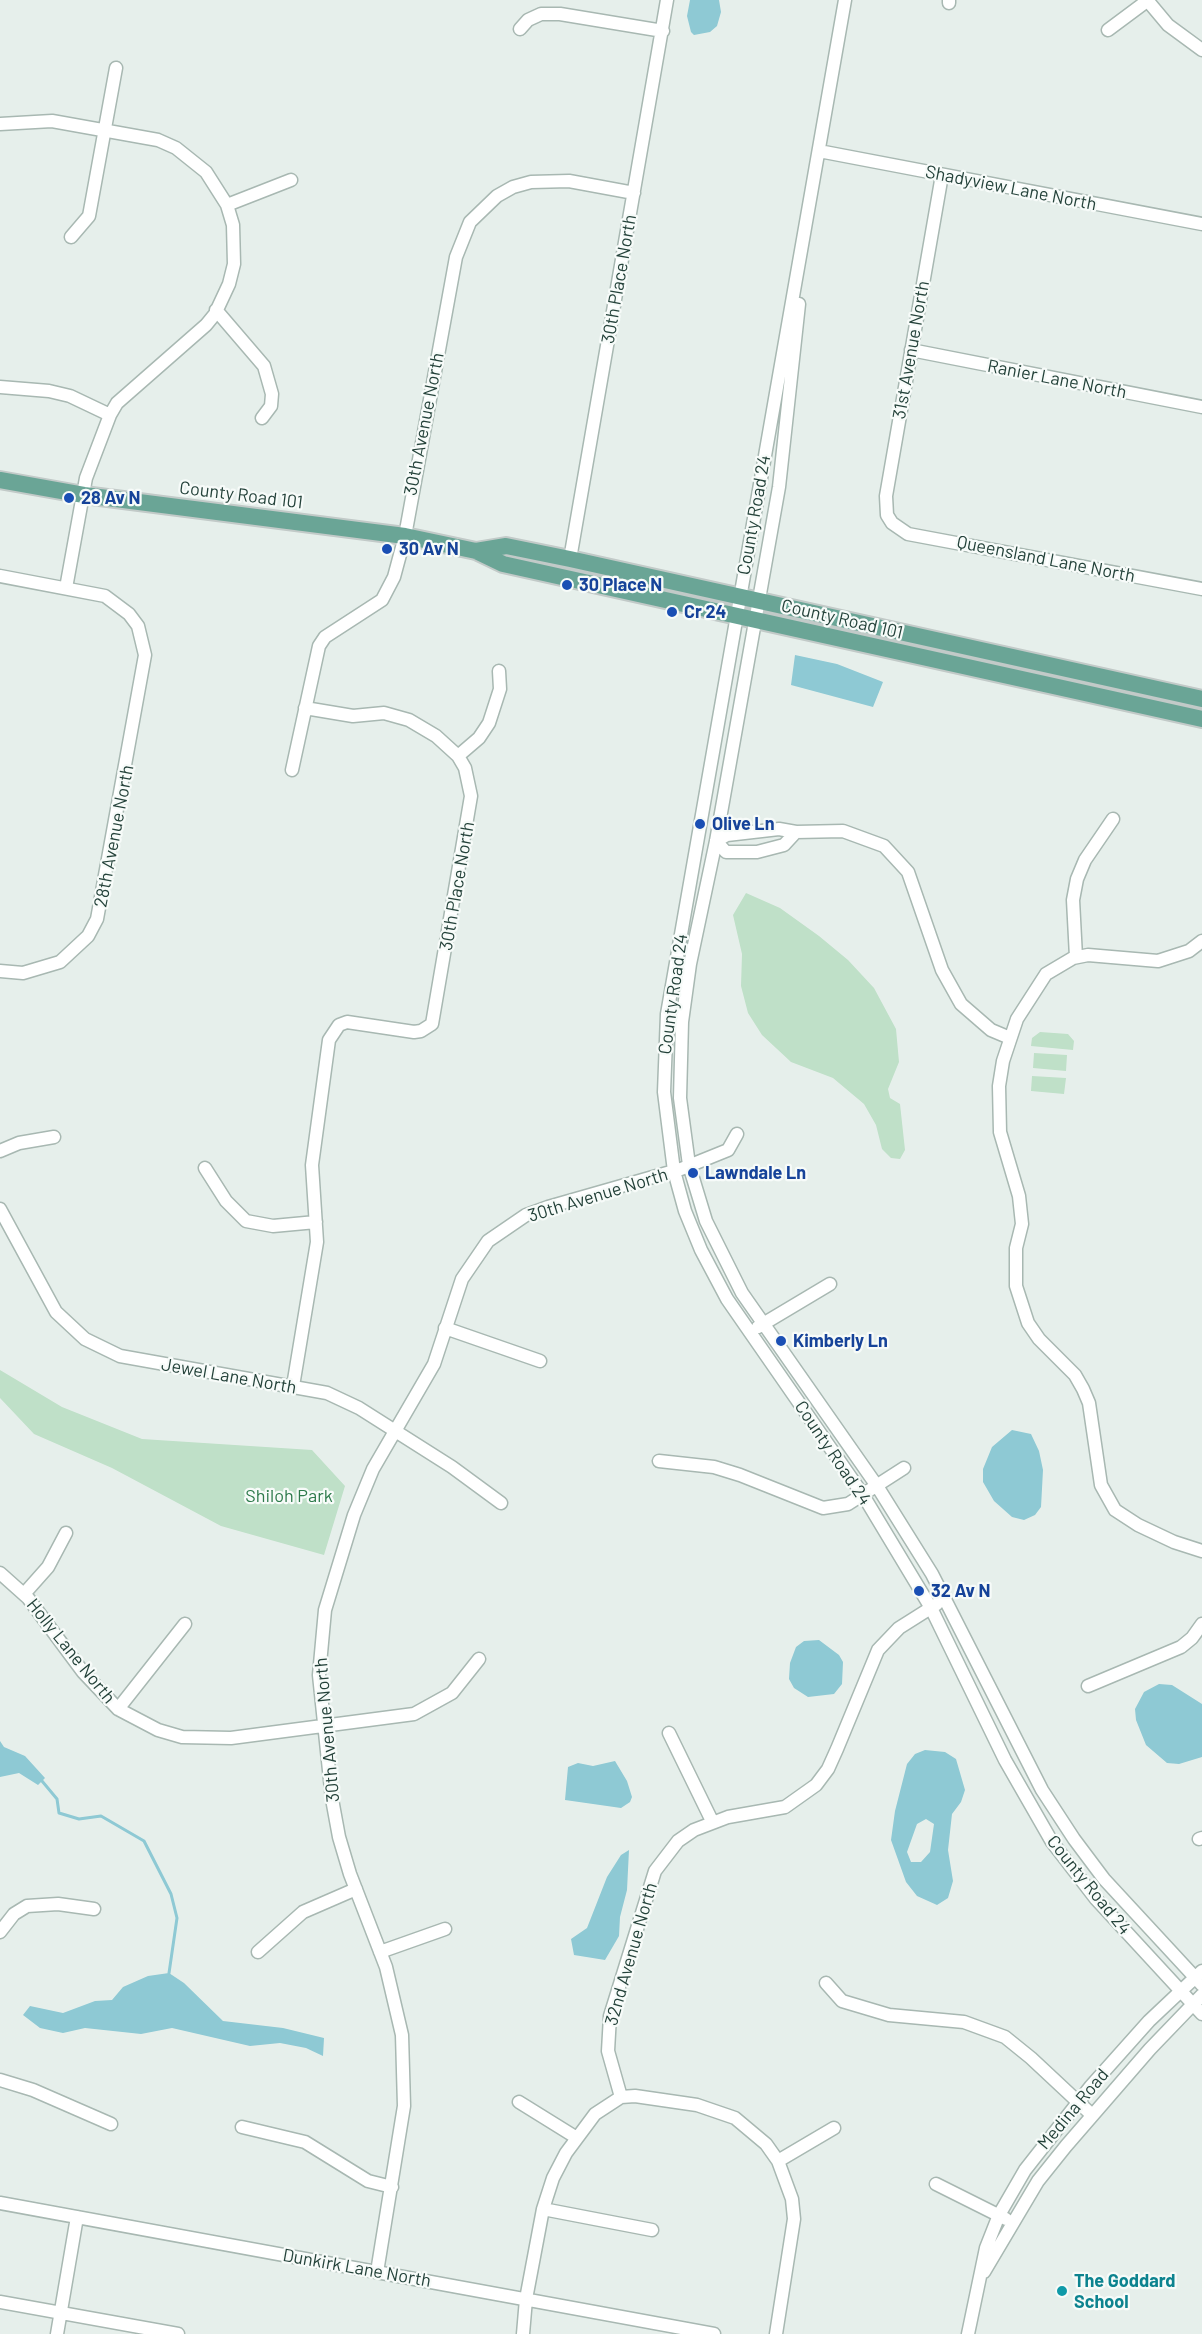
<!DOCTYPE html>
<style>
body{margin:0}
canvas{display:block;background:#e6efeb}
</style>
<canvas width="1202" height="2334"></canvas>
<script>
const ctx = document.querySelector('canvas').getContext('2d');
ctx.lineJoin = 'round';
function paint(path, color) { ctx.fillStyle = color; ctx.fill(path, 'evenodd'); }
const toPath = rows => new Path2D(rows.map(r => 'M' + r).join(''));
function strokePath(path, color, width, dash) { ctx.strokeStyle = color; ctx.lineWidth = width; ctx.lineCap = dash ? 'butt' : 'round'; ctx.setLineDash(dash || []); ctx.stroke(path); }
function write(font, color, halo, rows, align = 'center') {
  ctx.font = font + ' Barlow,sans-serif'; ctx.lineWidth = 4.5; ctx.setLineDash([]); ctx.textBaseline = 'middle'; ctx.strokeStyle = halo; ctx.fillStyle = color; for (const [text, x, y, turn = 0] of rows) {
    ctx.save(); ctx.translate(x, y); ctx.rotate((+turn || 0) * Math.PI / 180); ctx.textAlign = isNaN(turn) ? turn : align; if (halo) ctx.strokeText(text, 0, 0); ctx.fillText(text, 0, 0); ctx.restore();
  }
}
paint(toPath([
 [746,893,780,908,819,936,848,960,874,988,896,1029,899,1062,888,1089,890,1098,900,1104,905,1150,900,1159,891,1158,882,1149,876,1125,864,1104,833,1078,791,1062,762,1035,748,1013,741,986,742,954,733,915],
 [1040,1032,1068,1034,1074,1041,1073,1050,1031,1046,1032,1038],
 [1034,1053,1067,1055,1066,1071,1033,1068],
 [1032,1076,1066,1078,1064,1094,1031,1091],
 [0,1370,62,1407,142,1439,312,1450,345,1486,324,1555,221,1526,112,1468,34,1434,0,1398]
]), '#bfe0c8');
paint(toPath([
 [690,0,719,0,721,12,717,26,710,32,694,35,691,32,687,16],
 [795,655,837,664,883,682,873,707,791,685],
 [1012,1430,1031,1434,1039,1451,1043,1470,1041,1507,1035,1515,1024,1520,1012,1517,994,1501,983,1482,983,1469,992,1447],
 [819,1640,839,1655,843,1662,842,1684,834,1694,808,1697,794,1688,789,1679,790,1663,796,1647,804,1641],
 [1159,1684,1172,1685,1202,1704,1202,1757,1179,1764,1167,1763,1146,1745,1136,1720,1135,1709,1144,1692],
 [0,1741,4,1747,25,1756,45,1778,38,1785,19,1773,0,1777],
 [925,1750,945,1752,956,1759,965,1790,961,1802,952,1814,948,1850,953,1881,948,1898,937,1905,917,1896,906,1882,891,1840,895,1811,907,1764,915,1754],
 [926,1819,934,1824,930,1852,921,1862,911,1862,907,1852,917,1824],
 [615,1761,627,1781,632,1797,630,1802,621,1808,565,1800,568,1767,578,1763,593,1766],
 [629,1850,627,1890,620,1917,619,1936,605,1960,574,1955,571,1939,587,1928,607,1877,621,1855],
 [169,1973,184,1983,223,2021,283,2028,324,2038,323,2056,306,2048,280,2043,250,2046,172,2028,141,2034,85,2028,63,2033,40,2028,23,2015,30,2006,63,2013,95,2001,112,2000,123,1987,148,1976]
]), '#8ec9d4');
strokePath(toPath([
 [42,1781,57,1799,59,1813,79,1819,101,1816,144,1841,171,1894,177,1918,169,1973]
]), '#8ec9d4', 3);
const minor = toPath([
 [845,0,667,1014,664,1092,674,1171,685,1211,701,1250,727,1299,863,1495,931,1608,1005,1760,1052,1842,1096,1899,1202,2014],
 [1147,0,1168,25,1202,50],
 [949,3,949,0],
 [520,29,528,20,541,14,560,14,663,31],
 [1108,30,1147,1],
 [0,124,52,121,158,140,176,148,206,172,227,205,233,225,234,264,229,284,215,314,206,325,117,403,110,415,86,478,66,588],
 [819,151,1202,224],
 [942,175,886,496,887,515,892,523,908,534,1202,589],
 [227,205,291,180],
 [71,237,89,216,116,68],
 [799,304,779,487,716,841,690,964,682,1022,680,1098,689,1165,706,1221,742,1293,877,1486,932,1574,1042,1790,1074,1839,1104,1879,1202,1985],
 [216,310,264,366,272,394,271,406,262,418],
 [911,350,1202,407],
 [0,387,49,391,70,396,110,415],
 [570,559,667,0],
 [0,576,105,596,129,614,138,626,145,655,97,919,88,936,60,962,23,973,0,971],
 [458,756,479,738,489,723,500,689,499,671],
 [292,770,319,646,325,637,382,600,394,577,405,536,456,257,470,222,497,196,513,187,531,182,569,181,634,193],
 [716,841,727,835,779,829,796,832,843,831,884,846,908,872,942,970,961,1004,991,1030,1010,1038],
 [716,841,726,852,757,852,784,845,796,832],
 [1202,941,1189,951,1158,961,1088,955,1073,958,1046,974,1017,1019,1003,1061,999,1086,1000,1132,1019,1196,1022,1224,1016,1248,1016,1286,1028,1323,1039,1339,1075,1375,1083,1389,1089,1403,1101,1485,1115,1510,1138,1525,1174,1542,1202,1551],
 [1076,957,1073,900,1077,879,1085,860,1113,819],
 [0,1151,19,1143,54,1137],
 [205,1168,226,1201,246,1221,273,1226,316,1222],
 [0,1209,56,1312,85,1339,120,1356,327,1393,359,1408,452,1467,501,1503],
 [758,1327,830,1284],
 [445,1328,540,1361],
 [293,1386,317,1242,312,1165,329,1040,339,1025,347,1022,414,1032,421,1031,432,1024,471,796,465,768,458,756,436,736,409,720,384,713,353,716,305,708],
 [659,1461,714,1467,740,1475,823,1508,848,1504,904,1468],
 [0,1573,28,1598,83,1672,118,1709,158,1730,182,1737,231,1738,414,1714,452,1693,479,1659],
 [24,1594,48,1567,66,1533],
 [1088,1686,1181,1647,1192,1638,1202,1624],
 [118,1709,185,1624],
 [669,1733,712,1821],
 [1199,1839,1202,1838],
 [0,1932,14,1914,27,1906,58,1904,94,1909],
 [258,1952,303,1912,356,1889],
 [380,1952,445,1929],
 [826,1983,842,2001,889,2015,964,2022,1005,2037,1031,2058,1092,2115],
 [0,2080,33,2090,111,2124],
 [621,2097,608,2051,610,2016,655,1871,678,1841,694,1830,728,1817,785,1807,816,1785,828,1769,837,1749,878,1650,899,1628,937,1604],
 [519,2102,577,2138],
 [242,2127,305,2142,368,2181,392,2187],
 [778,2161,834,2128],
 [936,2184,1006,2219],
 [0,2203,714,2334],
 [543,2209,652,2230],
 [377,2272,404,2106,402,2035,386,1967,350,1874,339,1837,332,1799,319,1675,325,1610,354,1515,373,1469,434,1364,462,1279,488,1241,526,1215,548,1207,681,1169,728,1150,737,1134],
 [984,2272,1038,2181,1066,2146,1150,2049,1202,1995],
 [0,2302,178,2334],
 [57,2334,77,2217],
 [523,2334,526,2299,543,2209,553,2178,566,2153,595,2114,621,2097,635,2096,697,2105,735,2118,766,2144,778,2161,792,2199,794,2219,776,2334],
 [968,2334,986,2248,999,2215,1025,2170,1091,2086,1149,2021,1202,1971]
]);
const major = toPath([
 [0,480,84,495,405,536,476,551,503,564,1202,719],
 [476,551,506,546,570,559,1202,699]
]);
strokePath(minor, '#a8b8b2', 15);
strokePath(major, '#c2cac8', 20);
strokePath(minor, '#fff', 12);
strokePath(major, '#6aa596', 16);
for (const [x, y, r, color] of [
 [69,498,6,"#1a4fb4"],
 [387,549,6,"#1a4fb4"],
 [567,585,6,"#1a4fb4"],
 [672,612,6,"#1a4fb4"],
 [700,824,6,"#1a4fb4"],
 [693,1173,6,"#1a4fb4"],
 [781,1341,6,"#1a4fb4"],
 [919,1591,6,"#1a4fb4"],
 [1062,2291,6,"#0f9aa8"]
]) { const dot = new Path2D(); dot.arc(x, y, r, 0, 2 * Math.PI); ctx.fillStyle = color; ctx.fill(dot); strokePath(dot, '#f7fbf9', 2); }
write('18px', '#24423a', '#f7fbf9', [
 ["Shadyview Lane North",1011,188,11],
 ["30th Place North",619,279,-80],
 ["31st Avenue North",911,350,-80],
 ["Ranier Lane North",1057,379,11],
 ["30th Avenue North",424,424,-79],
 ["County Road 101",241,495,7],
 ["County Road 24",754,515,-80],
 ["Queensland Lane North",1046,559,11],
 ["County Road 101",842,619,13],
 ["28th Avenue North",114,836,-79],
 ["30th Place North",457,886,-80],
 ["County Road 24",673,994,-82],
 ["30th Avenue North",598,1195,-17],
 ["Jewel Lane North",229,1376,10],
 ["County Road 24",833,1453,56],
 ["Holly Lane North",71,1651,51],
 ["30th Avenue North",327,1730,-95],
 ["County Road 24",1089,1885,51],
 ["32nd Avenue North",631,1954,-74],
 ["Medina Road",1073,2109,-50],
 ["Dunkirk Lane North",357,2268,10]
]);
write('bold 18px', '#164399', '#f7fbf9', [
 ["28 Av N",81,498],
 ["30 Av N",399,549],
 ["30 Place N",579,585],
 ["Cr 24",684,612],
 ["Olive Ln",712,824],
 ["Lawndale Ln",705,1173],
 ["Kimberly Ln",793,1341],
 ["32 Av N",931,1591]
], 'left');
write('18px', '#2d7a4b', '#f7fbf9', [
 ["Shiloh Park",289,1496]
]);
write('bold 18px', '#0d838f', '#f7fbf9', [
 ["The Goddard",1074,2281],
 ["School",1074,2302]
], 'left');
</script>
